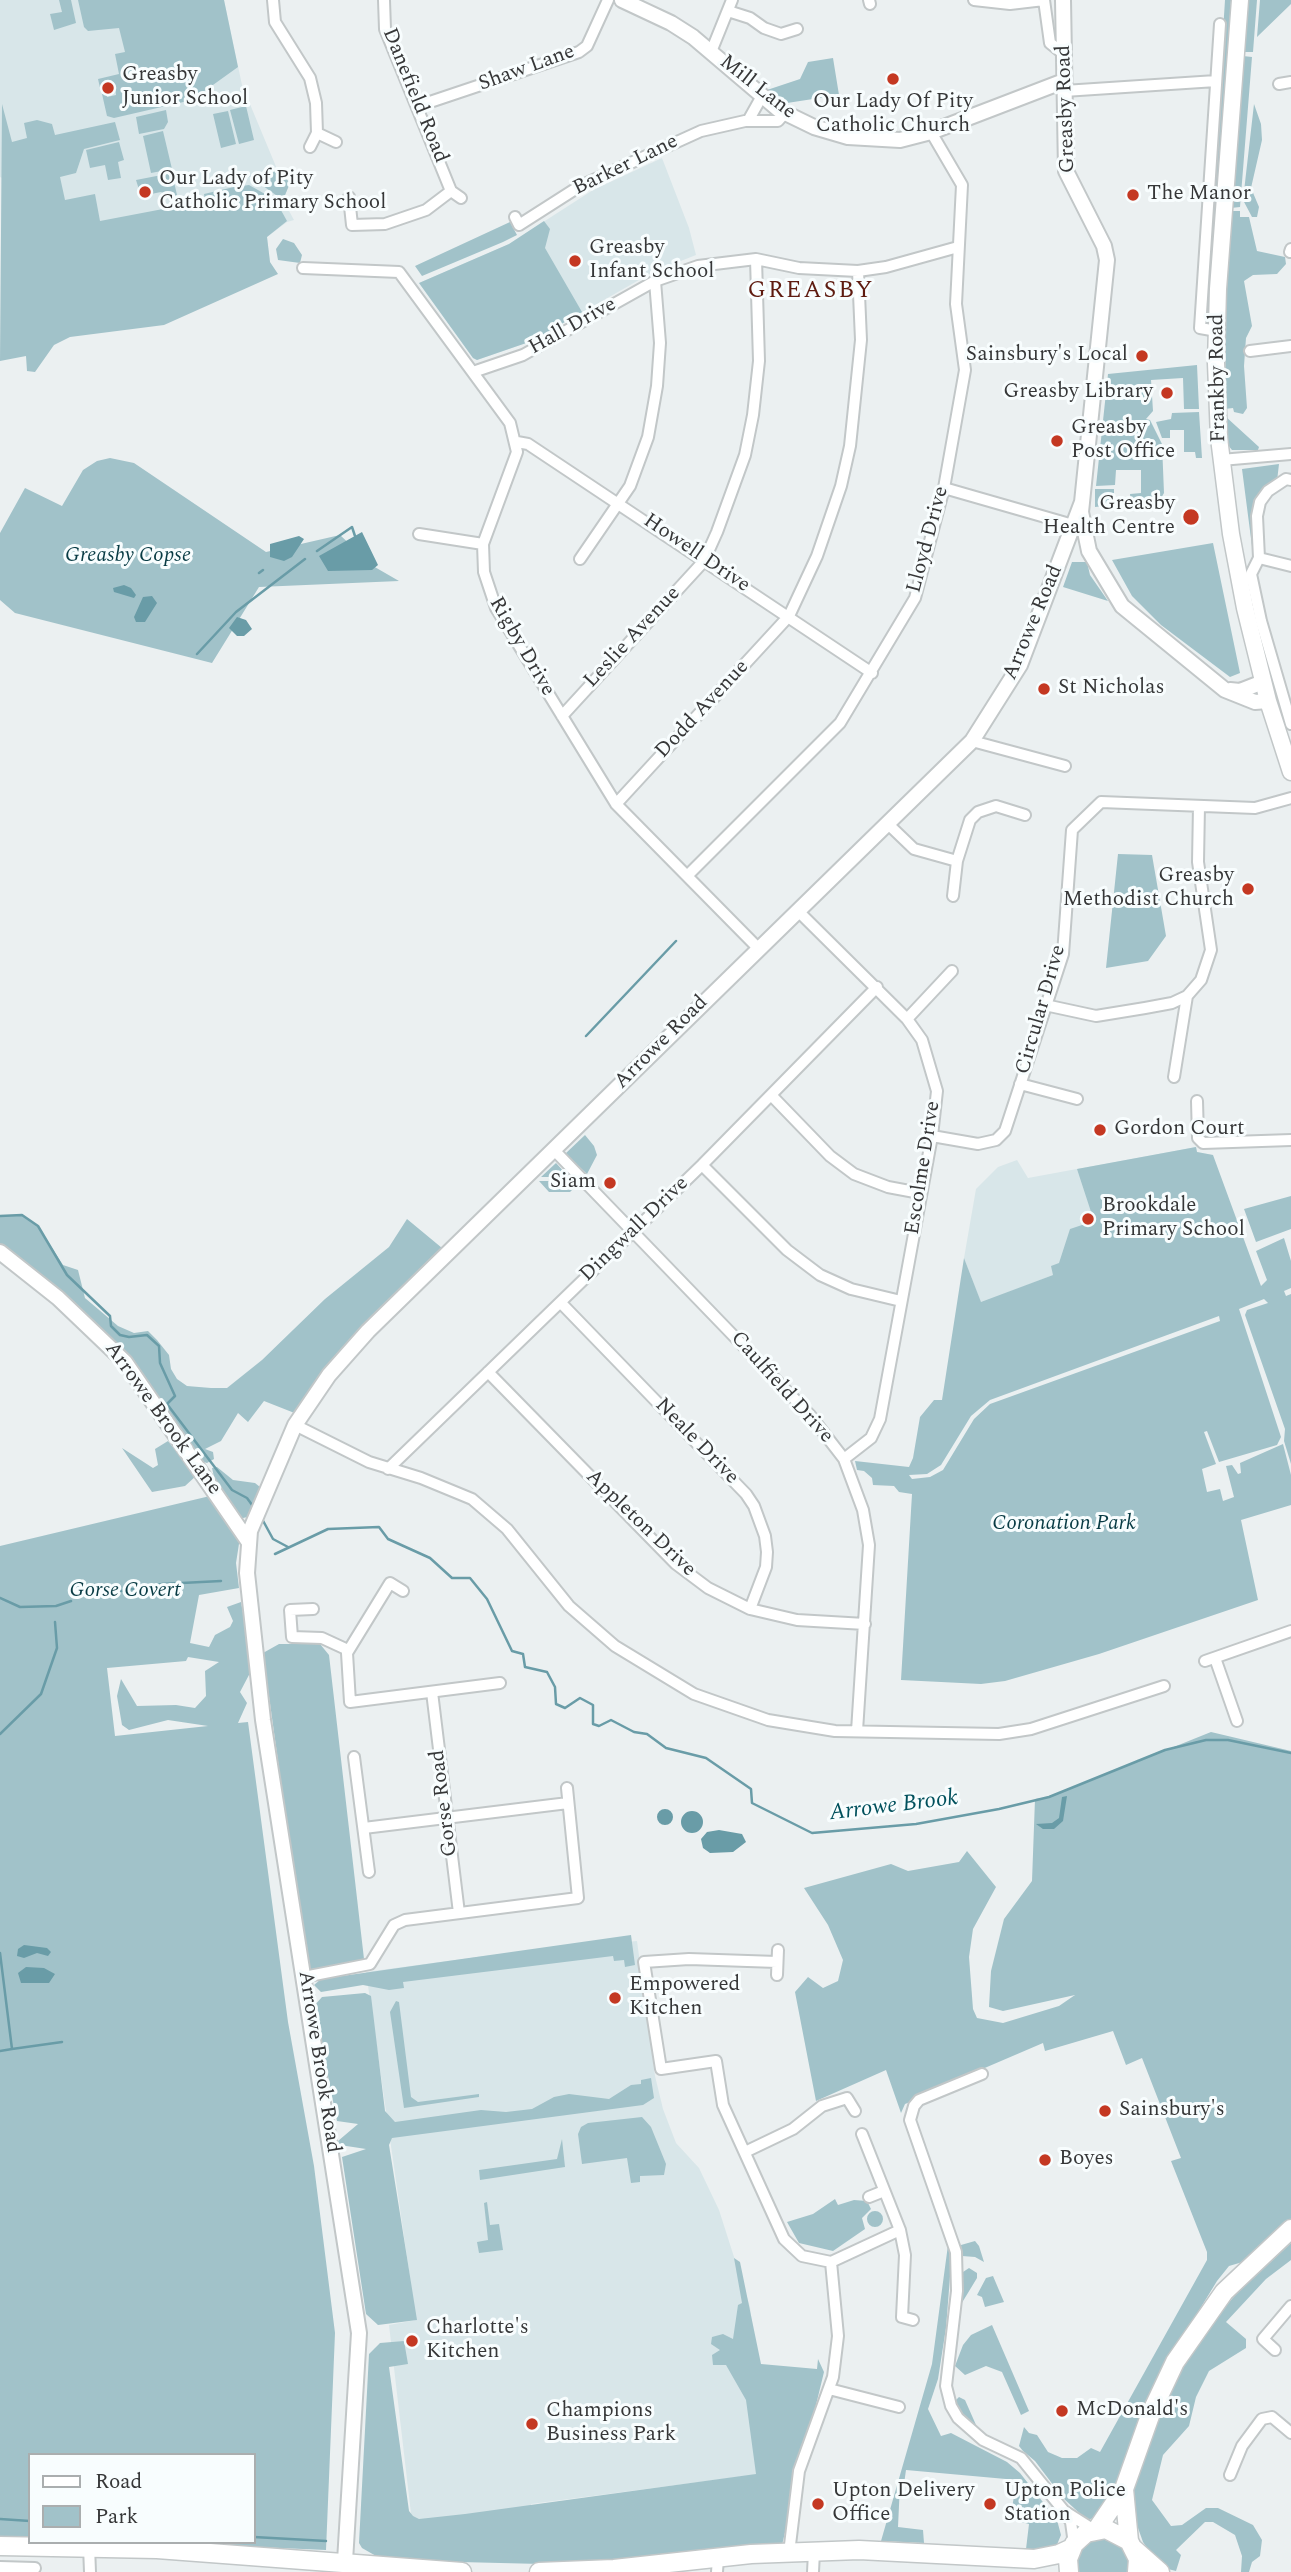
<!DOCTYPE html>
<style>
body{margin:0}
#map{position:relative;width:1291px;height:2572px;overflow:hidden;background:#ebf0f1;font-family:Spectral,serif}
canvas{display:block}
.legend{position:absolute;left:28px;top:2453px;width:228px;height:91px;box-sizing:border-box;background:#f8fdfe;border:2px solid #aaaeaf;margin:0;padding:9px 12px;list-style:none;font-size:21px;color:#363738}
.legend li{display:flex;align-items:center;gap:14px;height:35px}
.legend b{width:35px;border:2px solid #aaaeaf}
</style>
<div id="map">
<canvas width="1291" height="2572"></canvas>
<ul class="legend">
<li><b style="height:9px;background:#fff"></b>Road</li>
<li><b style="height:19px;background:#a1c2c9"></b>Park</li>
</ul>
</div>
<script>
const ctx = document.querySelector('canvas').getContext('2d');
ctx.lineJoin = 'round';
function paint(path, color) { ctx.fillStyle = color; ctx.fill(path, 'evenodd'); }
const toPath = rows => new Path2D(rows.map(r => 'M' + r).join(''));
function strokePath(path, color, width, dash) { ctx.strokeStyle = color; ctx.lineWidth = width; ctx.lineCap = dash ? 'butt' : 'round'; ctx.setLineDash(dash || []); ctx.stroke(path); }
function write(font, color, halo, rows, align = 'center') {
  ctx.font = font + ' Spectral,serif'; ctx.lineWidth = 6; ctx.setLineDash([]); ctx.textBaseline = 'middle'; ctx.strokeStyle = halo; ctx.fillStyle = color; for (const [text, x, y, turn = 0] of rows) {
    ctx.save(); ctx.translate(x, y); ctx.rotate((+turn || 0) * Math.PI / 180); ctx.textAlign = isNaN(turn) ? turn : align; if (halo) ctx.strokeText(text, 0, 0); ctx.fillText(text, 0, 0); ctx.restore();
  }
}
paint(toPath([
 [0,0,224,0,242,85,277,169,290,183,283,200,294,220,287,222,267,237,270,262,214,286,0,177],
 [662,158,689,228,696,255,653,272,532,341,477,360,473,358,419,283,509,244,593,190],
 [1196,1147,1197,1152,1213,1155,1053,1275,981,1303,964,1258,976,1189,998,1167,1017,1160,1028,1178],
 [637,1941,655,2076,663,2109,676,2143,699,2168,719,2210,750,2307,769,2473,531,2504,532,2520,412,2522,389,2325,416,2320,366,1972,484,1956]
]), '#d8e6e9');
paint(toPath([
 [59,0,71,0,76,23,54,30,50,14,62,12],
 [78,0,224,0,238,67,192,100,114,118,107,116,102,94,106,93,107,97,116,95,115,85,105,87,105,91,101,92,98,79,119,74,115,54,125,52,119,28,88,31,84,27],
 [1225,0,1231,0,1209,324,1206,323,1205,317],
 [1247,0,1257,0,1253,52,1242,52],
 [1260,0,1291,0,1291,4,1257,37],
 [1243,56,1252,57,1240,207,1231,208],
 [833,58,839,95,787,103,767,90,800,79,808,62],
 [2,104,12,142,27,138,24,123,37,120,52,124,55,135,115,122,120,140,84,149,76,173,60,177,65,200,95,194,100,221,205,201,204,194,234,187,249,185,265,194,277,203,287,221,267,237,270,262,278,274,164,325,70,337,54,345,35,372,27,371,26,356,0,361],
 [1254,104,1261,124,1262,140,1251,188,1259,207,1257,217,1252,217,1243,200],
 [246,106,254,140,239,144,230,110],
 [166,110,168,122,164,129,139,134,136,117],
 [228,111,236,144,221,148,213,114],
 [163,131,172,169,151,173,143,136],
 [119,142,124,160,118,162,121,178,108,180,105,165,90,168,86,150],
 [277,169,290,183,283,200,249,176],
 [172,173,177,195,170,196,161,192,141,196,136,180],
 [1230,211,1240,211,1240,217,1249,217,1257,251,1285,257,1286,264,1277,274,1253,275,1244,281,1252,326,1246,338,1244,366,1247,408,1243,414,1234,412,1233,408,1225,409,1226,266],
 [544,221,550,229,545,248,582,312,532,341,477,360,473,358,419,283,509,244],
 [510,222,517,235,503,242,422,276,415,266],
 [283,239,294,243,302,255,300,263,278,260,276,249],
 [1197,365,1199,409,1184,409,1183,378,1151,380,1153,411,1146,419,1150,420,1162,444,1164,493,1160,500,1131,503,1130,494,1141,493,1141,470,1116,470,1115,485,1096,486,1108,374],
 [1199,412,1202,458,1196,458,1195,452,1184,452,1184,430,1170,430,1170,438,1162,438,1156,422,1171,419,1172,413],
 [1225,416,1259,447,1258,450,1232,450,1227,444],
 [110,458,134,463,266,552,340,535,373,566,399,581,259,587,212,663,15,613,0,600,0,533,25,488,62,506,83,470,97,461],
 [1279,464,1277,481,1264,488,1255,501,1253,554,1242,469],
 [1095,489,1114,489,1114,505,1095,507],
 [1213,543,1240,673,1230,677,1161,625,1132,596,1112,560],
 [1072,562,1087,562,1090,575,1108,601,1063,587],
 [1118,854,1152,855,1166,936,1148,961,1106,968],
 [585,1135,594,1146,597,1155,587,1174,565,1154],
 [1196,1147,1197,1152,1213,1155,1261,1286,1267,1280,1256,1251,1284,1238,1291,1261,1291,1288,1284,1291,1286,1296,1291,1294,1291,1464,1284,1441,1285,1429,1245,1315,1247,1310,1268,1303,1264,1299,1239,1309,1281,1437,1277,1445,1219,1462,1207,1431,1204,1432,1216,1464,1202,1469,1207,1492,1220,1489,1223,1501,1234,1497,1226,1466,1232,1465,1238,1474,1241,1473,1240,1463,1283,1444,1291,1475,1291,1505,1241,1520,1258,1600,1099,1654,1005,1681,981,1684,901,1680,912,1494,899,1492,894,1486,873,1485,872,1478,864,1471,857,1470,855,1461,909,1467,913,1458,920,1417,934,1400,942,1400,964,1258,981,1302,1053,1275,1051,1266,1059,1263,1070,1229,1094,1221,1077,1169],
 [1219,1316,1220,1321,990,1404,974,1419,943,1470,930,1477,912,1479,909,1475,927,1474,941,1465,971,1416,990,1400],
 [556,1163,569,1177,541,1177],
 [539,1181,572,1181,577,1185,570,1192,549,1192],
 [1291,1196,1291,1229,1256,1242,1244,1209],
 [22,1215,38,1226,63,1265,78,1270,85,1298,118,1326,134,1333,148,1331,157,1340,169,1355,171,1369,177,1379,187,1386,211,1388,227,1388,262,1360,325,1299,389,1247,407,1219,442,1248,337,1353,297,1414,264,1401,248,1422,238,1413,221,1441,205,1449,213,1452,214,1459,207,1463,200,1461,128,1357,0,1246,0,1216],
 [168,1441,196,1476,185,1486,152,1492,122,1448,153,1468,158,1465,155,1449],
 [217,1467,233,1480,255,1483,260,1487,260,1493,252,1516,243,1518,236,1563,239,1588,199,1595,190,1643,209,1647,215,1635,230,1627,233,1621,227,1607,241,1602,251,1657,250,1673,240,1692,247,1703,238,1723,248,1722,288,2022,314,2166,335,2333,326,2550,141,2542,254,2542,254,2455,30,2455,30,2539,0,2539,0,1546,210,1496,232,1504,214,1477,212,1468],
 [188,1657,219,1662,205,1671,206,1696,195,1708,176,1705,137,1706,121,1679,117,1696,122,1725,129,1730,168,1720,208,1726,115,1736,107,1668,186,1661],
 [279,1644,320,1644,329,1655,364,1959,307,1970,263,1653],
 [1211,1732,1291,1751,1291,2223,1246,2261,1229,2266,1217,2281,1176,2348,1114,2499,1094,2518,1087,2520,1063,2498,1035,2461,1023,2451,1019,2446,1024,2427,1029,2433,1037,2435,1048,2452,1062,2458,1077,2458,1091,2448,1100,2452,1207,2260,1207,2252,1171,2161,1181,2158,1142,2058,1126,2065,1113,2031,1045,2051,1043,2043,980,2070,981,2073,905,2104,901,2113,886,2070,816,2101,795,1992,808,1977,823,1988,838,1981,843,1960,828,1925,804,1888,891,1864,908,1871,959,1862,967,1851,996,1887,973,1929,969,1957,973,2009,977,2018,1003,2023,1059,2006,1075,1995,1003,2011,989,2007,991,1971,1004,1919,1032,1881,1035,1799,1049,1797],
 [631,1935,635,1965,625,1967,624,1960,614,1961,613,1956,403,1982,404,1988,389,1990,363,1985,321,1992,314,1985,321,1979],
 [365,1993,371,1996,385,2111,395,2122,481,2110,506,2112,532,2109,554,2097,569,2094,609,2099,631,2085,641,2084,641,2080,651,2078,654,2098,643,2105,392,2138,389,2145,417,2320,378,2325,366,2314,342,2157,366,2149,340,2145,338,2141,358,2124,337,2121,314,2006,322,1997],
 [396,2001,399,2002,411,2097,418,2102,479,2094,479,2097,404,2108,390,2012],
 [642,2117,651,2127,666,2164,664,2175,640,2176,640,2182,631,2183,627,2158,582,2164,578,2134,581,2127,588,2123],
 [562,2139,565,2167,480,2180,479,2170,557,2159],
 [835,2199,838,2205,854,2200,867,2201,871,2209,862,2218,865,2229,833,2251,799,2243,787,2222,813,2214],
 [487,2202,490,2225,499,2224,503,2250,479,2253,477,2242,488,2240,484,2203],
 '867 2219a8 8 0 1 1 16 0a8 8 0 1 1-16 0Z',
 [975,2241,979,2246,984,2262,975,2257,962,2256,961,2245],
 [1291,2243,1291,2260,1266,2279,1226,2322,1246,2339,1246,2348,1209,2371,1196,2397,1189,2426,1163,2455,1152,2500,1171,2526,1182,2525,1206,2508,1218,2508,1253,2525,1262,2540,1260,2556,1252,2562,1249,2572,1241,2572,1242,2556,1235,2535,1213,2522,1205,2522,1176,2550,1181,2555,1176,2571,1160,2567,1143,2542,1132,2511,1132,2488,1151,2435,1184,2366,1211,2324,1236,2294],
 [948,2245,952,2251,946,2328,938,2379,928,2409,941,2436,951,2433,1007,2462,1020,2473,1057,2520,1061,2535,1056,2547,1031,2553,1026,2549,1029,2524,1014,2520,1011,2513,1017,2480,906,2470,904,2484,900,2484,898,2527,923,2530,924,2543,881,2541,932,2364],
 [734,2258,740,2262,761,2364,817,2369,818,2359,824,2372,782,2545,583,2565,418,2561,376,2556,362,2548,359,2543,369,2354,380,2343,404,2341,408,2364,389,2367,409,2511,413,2516,419,2519,465,2514,756,2474,746,2400,726,2365,713,2365,712,2355,720,2350,711,2344,712,2337,723,2334,733,2339,738,2305,742,2303],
 [969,2268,977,2273,977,2278,960,2306,963,2272],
 [993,2276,1004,2302,985,2307,982,2297,977,2295,986,2278],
 [992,2325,1029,2411,1021,2415,1002,2372,986,2366,965,2375,955,2366,963,2345,971,2335],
 [959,2397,965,2400,980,2434,959,2411,955,2401],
 [1104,2535,1130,2552,1131,2572,1076,2572,1077,2552,1088,2540]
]), '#a1c2c9');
paint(toPath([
 [362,532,378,565,372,570,328,571,319,556],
 [299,536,304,539,292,557,284,561,270,557,270,544],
 [124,585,131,588,136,595,134,598,114,592,113,588],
 [152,596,157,603,145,622,136,622,134,617,143,597],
 [237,617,246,620,252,629,244,636,237,636,229,628],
 [1067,1796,1063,1821,1054,1829,1043,1829,1036,1824,1052,1823,1059,1818,1062,1797],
 '657 1817a8 8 0 1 1 16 0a8 8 0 1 1-16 0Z',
 '681 1822a11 11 0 1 1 22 0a11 11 0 1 1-22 0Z',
 [719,1830,742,1834,746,1842,733,1852,710,1853,703,1848,701,1839,707,1832],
 [24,1945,47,1948,51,1952,48,1956,37,1953,24,1958,17,1956,18,1949],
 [26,1967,44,1968,55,1974,49,1983,21,1983,18,1973]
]), '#699ca7');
strokePath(toPath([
 [317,551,352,527,355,536],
 [259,573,263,570],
 [197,654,236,612,305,559],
 [586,1036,676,941],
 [0,1216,22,1215,38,1226,67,1275,110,1316,111,1326,120,1335,129,1337,147,1335,159,1346,160,1363,175,1396,167,1404,232,1490,247,1498,255,1509],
 [261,1517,273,1539,288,1547],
 [275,1554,328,1529,379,1527,388,1539,430,1558,452,1578,470,1578,487,1599,512,1651,523,1654,525,1667,547,1672,555,1687,556,1704,565,1708,580,1698,593,1705,593,1724,599,1726,611,1720,634,1732,647,1734,666,1748,706,1758,751,1789,752,1803,812,1833,916,1824,999,1809,1049,1797,1165,1750,1206,1740,1228,1740,1291,1753],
 [87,1597,162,1584,221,1581],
 [0,1598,20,1607,56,1606,71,1601],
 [0,1734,41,1694,57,1648,55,1622],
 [0,1953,12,2049,0,2051],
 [12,2049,62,2042],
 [0,2519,30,2521],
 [254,2537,326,2541]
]), '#699ca7', 2.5);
const minor = toPath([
 [273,0,275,22,310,78,316,103,317,133,310,147],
 [384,0,385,29,451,191,461,198],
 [869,0,870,4],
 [974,0,1010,4,1044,0],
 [1044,0,1050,43,1065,55],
 [728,11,750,18,764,28,781,34,797,29],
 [711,52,732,0],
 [1279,84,1291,82],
 [1064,91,1216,81],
 [418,106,579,52,587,46,608,0],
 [748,121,762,96],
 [317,133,336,142],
 [349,197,352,225,385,224,426,210,451,191],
 [515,217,519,225,580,186,701,131,745,121,778,121,785,113],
 [1290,252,1291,249],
 [303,268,399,272,510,423,517,452,483,544,484,572,496,608,616,804,758,948],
 [1217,331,1200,328,1220,24],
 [1250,351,1291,346],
 [473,372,523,355,655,281,698,266,756,259,799,268,858,271,886,267,958,247],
 [517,442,528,444,872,673],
 [1221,460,1291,454],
 [944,488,1073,525],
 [419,534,483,544],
 [1259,558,1257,516,1260,502,1268,491,1286,479,1291,480],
 [580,559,630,486,648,437,657,386,660,343,655,281],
 [1291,566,1259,558,1251,574,1261,621,1291,724],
 [562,716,704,561,717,532,745,455,753,415,759,361,756,259],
 [972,741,1065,766],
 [616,804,789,616,817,556,841,486,850,446,861,340,858,271],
 [888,824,914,849,957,861,970,820,978,812,996,806,1025,815],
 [687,876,840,723,915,598,944,488,965,370,956,304,962,185,931,132],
 [953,896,957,861],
 [798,911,907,1019,922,1040,937,1091,932,1136,880,1419,871,1438,844,1459],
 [1045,1005,1096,1016,1145,1008,1172,1003,1187,996,1201,980,1211,950,1198,862,1199,806],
 [907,1019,952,971],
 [1174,1077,1187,996],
 [1020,1084,1077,1099],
 [771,1095,830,1156,854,1174,888,1187,920,1193],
 [1197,1101,1198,1138,1203,1143,1291,1140],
 [932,1136,978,1144,996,1140,1005,1131,1063,954,1072,830,1101,802,1255,808,1291,798],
 [554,1150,810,1415,844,1459,863,1510,869,1545,857,1731],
 [702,1165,787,1250,820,1275,851,1289,901,1301],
 [561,1303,746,1494,754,1506,765,1536,767,1552,766,1567,750,1609],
 [488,1372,676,1564,708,1588,750,1609,797,1620,865,1624],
 [295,1425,369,1462,421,1478,472,1499,507,1529,569,1606,615,1646,694,1694,768,1720,835,1731,999,1734,1031,1729,1164,1686],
 [388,1469,702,1165,877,987],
 [403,1591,390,1583,347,1653,350,1702,500,1683],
 [313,1609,290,1610,292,1637,322,1638,348,1650],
 [1215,1658,1237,1721],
 [1205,1661,1291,1631],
 [432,1692,459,1913],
 [354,1757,369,1872],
 [364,1828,568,1803],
 [777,1962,689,1959,644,1962,661,2069,716,2061,723,2105,784,2239,802,2256,831,2262,838,2336,833,2377,799,2471,789,2553],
 [777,1975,778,1950],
 [304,1977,370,1964,394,1925,405,1920,578,1898,567,1788],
 [982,2074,919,2100,914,2106,910,2120,956,2252,957,2291,946,2386,951,2406,958,2418,983,2440,1021,2458,1064,2511],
 [862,2134,900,2230],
 [745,2152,793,2129,822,2106,847,2098,855,2111],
 [869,2197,884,2191],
 [831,2262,900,2230,905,2255,902,2317,913,2320],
 [1275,2350,1263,2339,1291,2306],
 [829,2389,899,2407],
 [1230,2475,1242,2446,1262,2419,1272,2417,1291,2433],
 [1074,2544,1071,2522,1064,2511,1094,2530],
 [89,2546,90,2572],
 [0,2567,35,2568],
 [717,2572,718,2558],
 [813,2572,814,2552]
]);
const tertiary = toPath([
 [622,0,671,23,693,37,779,110,814,127,848,137,900,140,931,132,1064,81],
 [1063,0,1066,171,1104,246,1107,260,1081,512,1089,551,1122,606,1225,690,1255,702,1268,701],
 [1230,690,1240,691,1263,682],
 [0,1252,58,1298,125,1362,248,1541],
 [345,2561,359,2333,263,1720,247,1573,250,1531,295,1425,329,1375,368,1331,972,741,1020,665,1082,502]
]);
const secondary = toPath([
 [1240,0,1218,289,1216,363,1219,438,1231,534,1245,608,1268,701,1291,772]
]);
const primary = toPath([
 [1124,2489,1129,2541],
 [1097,2529,1124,2489,1151,2413,1175,2362,1224,2292,1291,2229],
 [0,2546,157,2549,462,2572],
 [1134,2549,1160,2572],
 [539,2572,614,2569,751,2554,859,2550,1034,2559,1059,2554,1072,2548],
 [1069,2572,1068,2559,1074,2544,1086,2533,1106,2529,1129,2541,1138,2559,1137,2572]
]);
strokePath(minor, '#c2c7c8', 14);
strokePath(tertiary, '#c2c7c8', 18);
strokePath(secondary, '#c2c7c8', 19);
strokePath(primary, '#c2c7c8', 21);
strokePath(minor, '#fff', 10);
strokePath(tertiary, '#fff', 14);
strokePath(secondary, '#fff', 16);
strokePath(primary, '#fff', 18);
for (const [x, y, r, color] of [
 [893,79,7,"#c43822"],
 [108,88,7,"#c43822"],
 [145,192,7,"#c43822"],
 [1133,195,7,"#c43822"],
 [575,261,7,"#c43822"],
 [1142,356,7,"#c43822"],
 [1167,393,7,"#c43822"],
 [1057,441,7,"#c43822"],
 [1191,517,9,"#c43822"],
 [1044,689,7,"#c43822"],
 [1248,889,7,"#c43822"],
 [1100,1130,7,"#c43822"],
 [610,1183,7,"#c43822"],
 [1088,1219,7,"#c43822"],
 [615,1998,7,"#c43822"],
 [1105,2111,7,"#c43822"],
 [1045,2160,7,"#c43822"],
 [412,2341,7,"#c43822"],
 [1062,2411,7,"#c43822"],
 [532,2424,7,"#c43822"],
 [818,2504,7,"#c43822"],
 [990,2504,7,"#c43822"]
]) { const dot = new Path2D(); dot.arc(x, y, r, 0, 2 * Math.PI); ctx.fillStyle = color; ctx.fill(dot); strokePath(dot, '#f8fdfe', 2.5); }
write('21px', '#363738', '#f8fdfe', [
 ["Shaw Lane",527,69,-20],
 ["Mill Lane",757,88,38],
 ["Danefield Road",414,96,68],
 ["Greasby Road",1067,109,-92],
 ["Barker Lane",626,166,-26],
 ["Hall Drive",573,327,-29],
 ["Frankby Road",1219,378,-91],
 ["Lloyd Drive",929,540,-75],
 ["Howell Drive",696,554,34],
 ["Arrowe Road",1034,623,-67],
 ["Leslie Avenue",633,638,-47],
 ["Rigby Drive",521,647,60],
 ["Dodd Avenue",703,710,-47],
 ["Circular Drive",1042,1010,-74],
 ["Arrowe Road",662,1043,-45],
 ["Escolme Drive",924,1168,-81],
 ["Dingwall Drive",635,1230,-44],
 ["Caulfield Drive",781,1388,48],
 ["Arrowe Brook Lane",162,1419,54],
 ["Neale Drive",696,1442,46],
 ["Appleton Drive",640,1524,44],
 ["Gorse Road",445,1803,-97],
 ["Arrowe Brook Road",318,2062,81]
]);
write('21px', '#363738', '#f8fdfe', [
 ["Greasby",122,76],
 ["Junior School",122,100],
 ["Our Lady Of Pity",893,103,"center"],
 ["Catholic Church",893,127,"center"],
 ["Our Lady of Pity",159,180],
 ["Catholic Primary School",159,204],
 ["The Manor",1147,195],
 ["Greasby",589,249],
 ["Infant School",589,273],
 ["Sainsbury's Local",1128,356,"right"],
 ["Greasby Library",1153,393,"right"],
 ["Greasby",1071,429],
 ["Post Office",1071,453],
 ["Greasby",1175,505,"right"],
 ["Health Centre",1175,529,"right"],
 ["St Nicholas",1058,689],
 ["Greasby",1234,877,"right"],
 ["Methodist Church",1234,901,"right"],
 ["Gordon Court",1114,1130],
 ["Siam",596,1183,"right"],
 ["Brookdale",1102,1207],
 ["Primary School",1102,1231],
 ["Empowered",629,1986],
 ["Kitchen",629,2010],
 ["Sainsbury's",1119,2111],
 ["Boyes",1059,2160],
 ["Charlotte's",426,2329],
 ["Kitchen",426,2353],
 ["McDonald's",1076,2411],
 ["Champions",546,2412],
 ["Business Park",546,2436],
 ["Upton Delivery",832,2492],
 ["Office",832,2516],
 ["Upton Police",1004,2492],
 ["Station",1004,2516]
], 'left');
write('italic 21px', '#083b44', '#f8fdfe', [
 ["Greasby Copse",128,557],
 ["Coronation Park",1064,1525],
 ["Gorse Covert",125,1592]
]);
write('italic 23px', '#00505c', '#f8fdfe', [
 ["Arrowe Brook",894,1807,-7]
]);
ctx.letterSpacing = '2px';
write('24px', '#5e1b10', '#f8fdfe', [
 ["GREASBY",811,292]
]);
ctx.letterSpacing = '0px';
</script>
